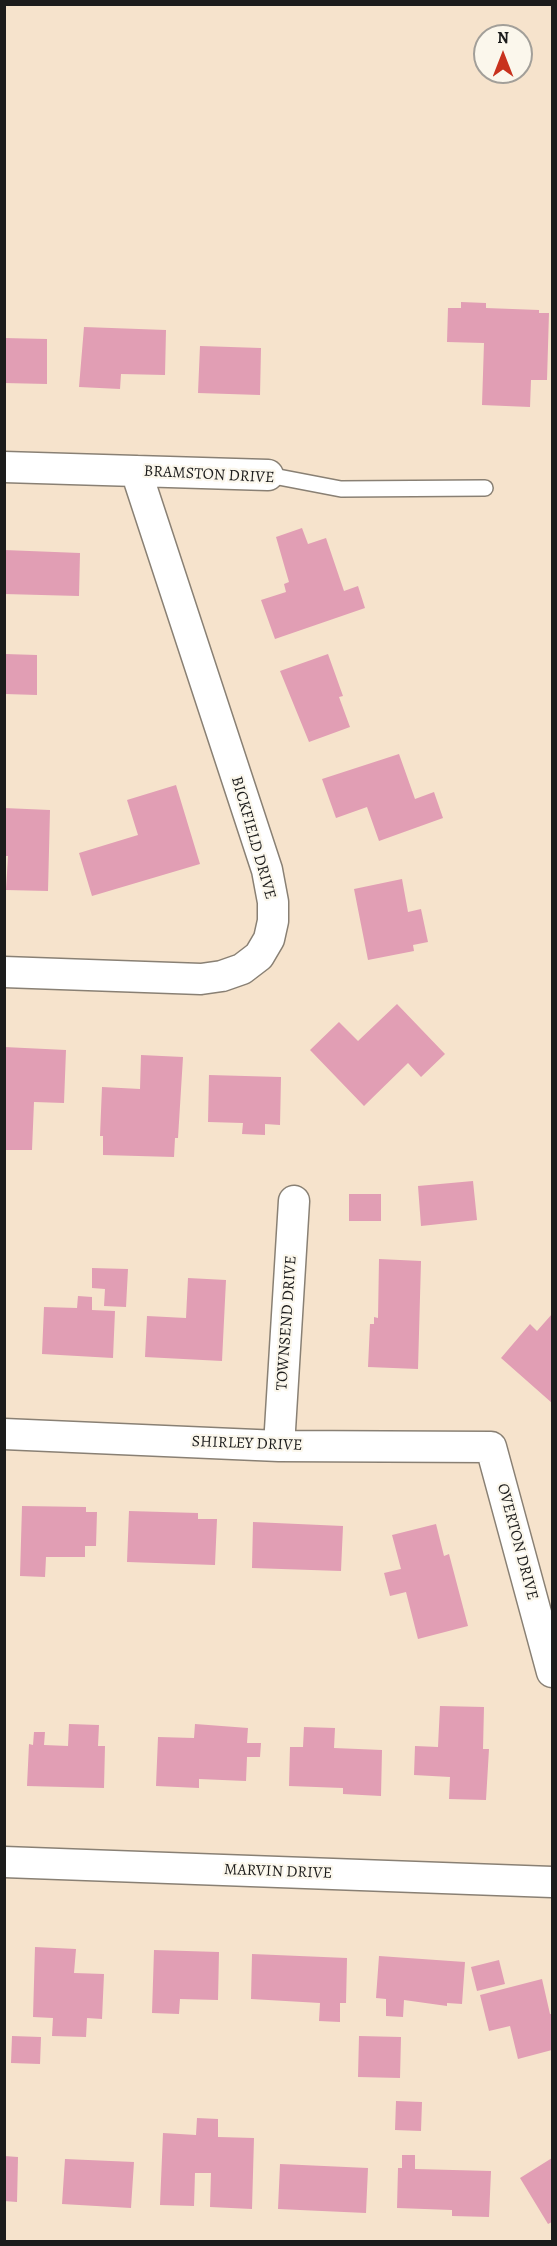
<!DOCTYPE html>
<style>
body{margin:0}
#map{position:relative;width:557px;height:2246px;overflow:hidden;background:#f6e3cc;font-family:Alegreya,serif}
canvas{display:block}
.frame{position:absolute;inset:0;border:6px solid #1c1c1c;pointer-events:none}
.north{position:absolute;left:473px;top:24px;width:60px;height:60px;box-sizing:border-box;background:#fbf7ec;border:2px solid #a29f99;border-radius:50%;rotate:0deg;font-size:16px;font-weight:700;line-height:24px;text-align:center;color:#1c1c1c}
.north::after{content:'';display:block;margin:auto;width:21px;height:27px;background:#c8321e;clip-path:polygon(50% 0,100% 100%,50% 72%,0 100%)}
</style>
<div id="map">
<canvas width="557" height="2246"></canvas>
<div class="frame"></div>
<div class="north">N</div>
</div>
<script>
const ctx = document.querySelector('canvas').getContext('2d');
ctx.lineJoin = 'round';
function paint(path, color) { ctx.fillStyle = color; ctx.fill(path, 'evenodd'); }
const toPath = rows => new Path2D(rows.map(r => 'M' + r).join(''));
function strokePath(path, color, width, dash) { ctx.strokeStyle = color; ctx.lineWidth = width; ctx.lineCap = dash ? 'butt' : 'round'; ctx.setLineDash(dash || []); ctx.stroke(path); }
function write(font, color, halo, rows, align = 'center') {
  ctx.font = font + ' Alegreya,serif'; ctx.lineWidth = 4.5; ctx.setLineDash([]); ctx.textBaseline = 'middle'; ctx.strokeStyle = halo; ctx.fillStyle = color; for (const [text, x, y, turn = 0] of rows) {
    ctx.save(); ctx.translate(x, y); ctx.rotate((+turn || 0) * Math.PI / 180); ctx.textAlign = isNaN(turn) ? turn : align; if (halo) ctx.strokeText(text, 0, 0); ctx.fillText(text, 0, 0); ctx.restore();
  }
}
paint(toPath([
 [461,302,486,303,486,308,539,310,539,313,549,313,547,380,531,380,530,407,482,405,484,343,447,342,448,308,461,308],
 [84,327,166,330,165,375,121,374,120,389,79,387],
 [4,338,47,339,47,384,4,383],
 [200,346,261,348,260,395,198,393],
 [302,528,308,544,326,538,344,591,358,586,365,608,275,639,261,600,286,592,284,584,289,582,276,537],
 [4,550,80,553,79,596,4,594],
 [5,654,37,655,37,695,5,694],
 [328,654,343,696,339,697,350,727,309,742,280,671],
 [399,754,415,799,434,792,443,818,379,841,367,807,336,818,322,779],
 [176,785,200,864,92,896,79,853,138,835,127,800],
 [4,808,50,810,48,891,6,890,8,856,4,856],
 [402,879,408,912,421,909,428,942,413,945,414,951,368,960,354,889],
 [397,1004,445,1054,421,1077,408,1063,364,1106,310,1050,339,1022,358,1041],
 [4,1047,66,1050,64,1103,34,1102,32,1150,4,1150],
 [141,1055,183,1057,178,1138,175,1138,174,1157,103,1155,103,1136,100,1136,102,1087,140,1089],
 [209,1075,281,1077,280,1125,265,1124,265,1135,242,1134,243,1123,208,1122],
 [473,1181,477,1220,421,1226,418,1186],
 [349,1194,381,1194,381,1221,349,1221],
 [379,1259,421,1261,418,1369,368,1367,370,1324,374,1324,374,1317,378,1318],
 [92,1268,128,1269,126,1307,104,1306,105,1289,92,1288],
 [188,1278,226,1280,222,1361,145,1357,147,1316,186,1318],
 [78,1296,92,1297,92,1310,115,1311,113,1358,42,1354,44,1307,77,1308],
 [552,1314,552,1403,501,1358,530,1324,537,1331],
 [22,1506,86,1507,86,1512,97,1512,96,1546,85,1546,85,1557,46,1557,45,1577,20,1576],
 [129,1511,198,1513,198,1519,217,1519,215,1565,127,1562],
 [253,1522,343,1526,341,1571,252,1568],
 [436,1524,444,1556,449,1554,468,1626,418,1639,406,1592,390,1596,384,1573,401,1569,392,1535],
 [440,1706,484,1707,483,1749,489,1749,486,1800,449,1799,450,1777,414,1775,415,1746,438,1747],
 [69,1724,99,1725,98,1746,105,1746,104,1788,27,1786,29,1744,33,1745,34,1732,45,1732,44,1745,68,1746],
 [195,1724,248,1728,247,1743,261,1743,260,1757,247,1757,246,1781,199,1779,199,1788,156,1786,158,1737,194,1738],
 [304,1727,335,1728,334,1748,382,1750,381,1796,343,1794,343,1788,289,1786,290,1747,303,1747],
 [35,1947,76,1949,74,1973,104,1974,102,2019,87,2018,86,2037,52,2036,53,2018,33,2017],
 [154,1950,219,1952,218,2000,180,1999,179,2014,152,2013],
 [252,1954,347,1958,346,2003,340,2003,340,2022,319,2021,320,2003,251,1999],
 [379,1956,465,1962,462,2004,447,2003,447,2006,404,2000,403,2017,386,2016,386,1999,376,1998],
 [499,1960,505,1984,477,1991,471,1967],
 [542,1979,550,2014,552,2014,552,2050,518,2059,510,2026,489,2031,480,1995],
 [12,2036,41,2037,40,2064,11,2063],
 [359,2036,401,2037,400,2078,358,2077],
 [396,2101,422,2102,421,2131,395,2130],
 [197,2118,218,2119,218,2137,254,2138,252,2209,210,2207,211,2173,195,2173,194,2206,160,2205,163,2133,196,2135],
 [402,2155,415,2155,415,2169,491,2171,489,2217,452,2216,452,2210,397,2208,398,2168,402,2168],
 [4,2156,18,2157,17,2202,4,2201],
 [552,2158,552,2222,548,2224,520,2178],
 [65,2159,134,2162,131,2208,62,2204],
 [280,2164,368,2168,366,2213,278,2209]
]), '#e19eb4');
const service = toPath([
 [268,475,341,489,485,488]
]);
const minor = toPath([
 [4,467,268,475],
 [4,972,201,979,222,976,242,969,259,956,269,939,273,921,273,902,267,870,136,471],
 [4,1434,279,1446,491,1447,552,1672],
 [279,1446,294,1201],
 [4,1862,552,1882]
]);
strokePath(service, '#898074', 18);
strokePath(minor, '#898074', 33);
strokePath(service, '#fff', 15);
strokePath(minor, '#fff', 30);
write('16px', '#1c1c1c', '#fbf7ec', [
 ["BRAMSTON DRIVE",209,475,3],
 ["BICKFIELD DRIVE",253,838,74],
 ["TOWNSEND DRIVE",287,1323,-86],
 ["SHIRLEY DRIVE",247,1444,2],
 ["OVERTON DRIVE",517,1542,75],
 ["MARVIN DRIVE",278,1872,2]
]);
</script>
